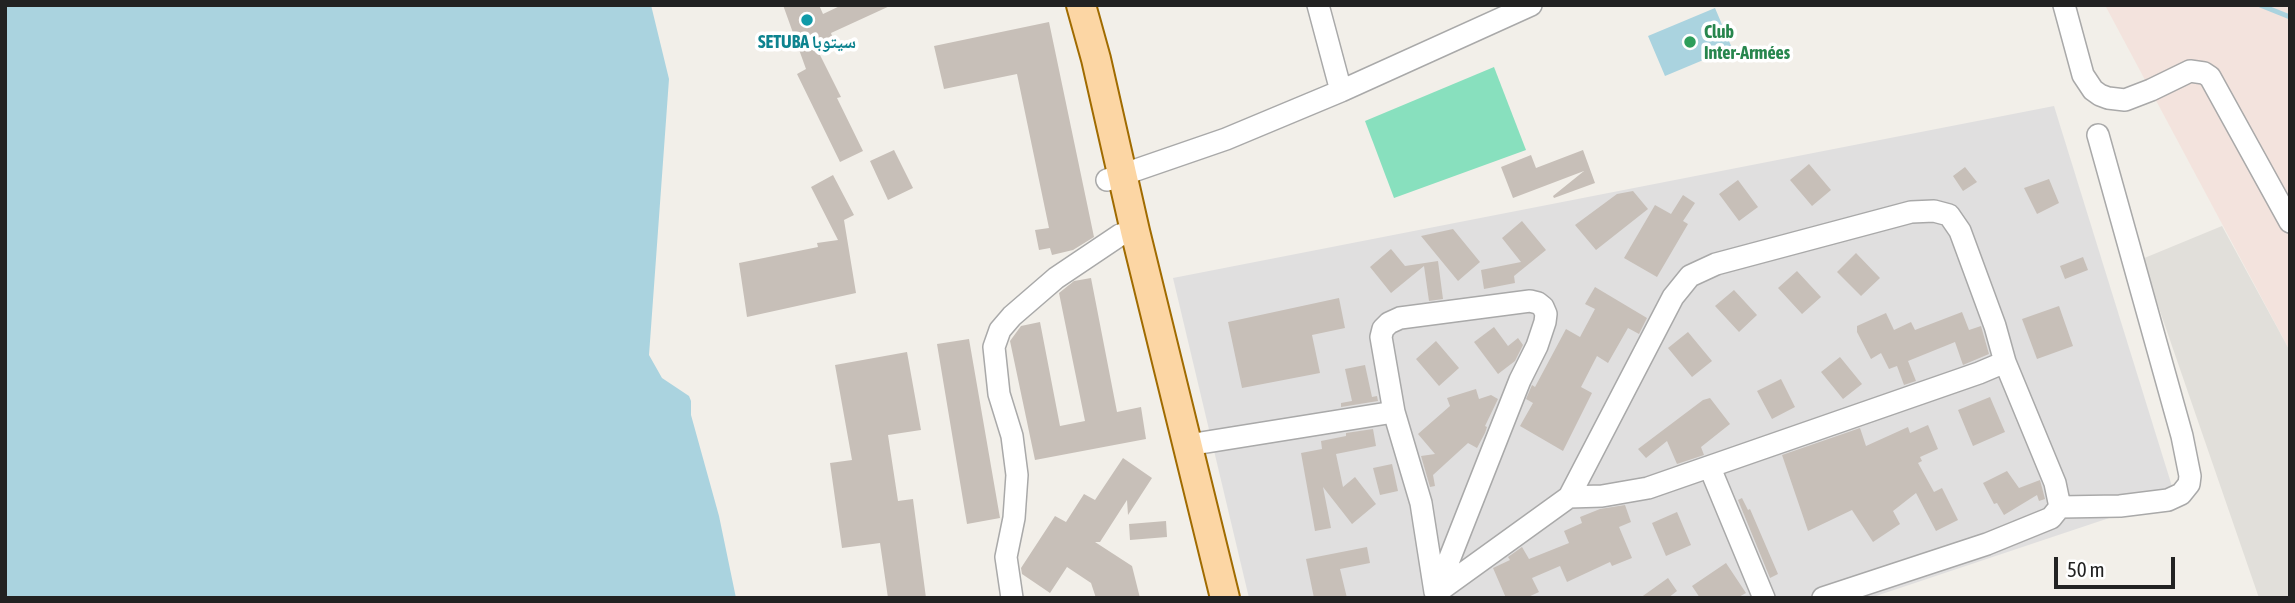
<!DOCTYPE html>
<meta charset="utf-8">
<style>
body{margin:0}
#map{position:relative;width:2295px;height:603px;overflow:hidden;background:#f2efe9;font-family:"Asap Condensed",sans-serif}
canvas{display:block}
.frame{position:absolute;inset:0;border:7px solid #222;pointer-events:none}
.scale{position:absolute;left:2054px;top:557px;width:121px;height:32px;box-sizing:border-box;border:4px solid #222;border-top:0;padding-left:9px;font-size:21px;line-height:24px;white-space:nowrap;color:#222;-webkit-text-stroke:5px #fff;paint-order:stroke}
</style>
<div id="map">
<canvas width="2295" height="603"></canvas>
<div class="frame"></div>
<div class="scale">50 m</div>
</div>
<script>
const ctx = document.querySelector('canvas').getContext('2d');
ctx.lineJoin = 'round';
function paint(path, color) { ctx.fillStyle = color; ctx.fill(path, 'evenodd'); }
const toPath = rows => new Path2D(rows.map(r => 'M' + r).join(''));
function strokePath(path, color, width, dash) { ctx.strokeStyle = color; ctx.lineWidth = width; ctx.lineCap = dash ? 'butt' : 'round'; ctx.setLineDash(dash || []); ctx.stroke(path); }
function write(font, color, halo, rows, align = 'center') {
  ctx.font = font + ' "Asap Condensed","Noto Naskh Arabic",sans-serif'; ctx.lineWidth = 7; ctx.setLineDash([]); ctx.textBaseline = 'middle'; ctx.strokeStyle = halo; ctx.fillStyle = color; for (const [text, x, y, turn = 0] of rows) {
    ctx.save(); ctx.translate(x, y); ctx.rotate((+turn || 0) * Math.PI / 180); ctx.textAlign = isNaN(turn) ? turn : align; if (halo) ctx.strokeText(text, 0, 0); ctx.fillText(text, 0, 0); ctx.restore();
  }
}
paint(toPath([
 [2054,106,2175,496,1870,598,1249,598,1173,278]
]), '#e0dfdf');
paint(toPath([
 [2108,5,2290,5,2290,351,2106,7]
]), '#f3e3dd');
paint(toPath([
 [2222,226,2290,351,2290,598,2259,598,2142,259]
]), '#e1dfda');
paint(toPath([
 [1494,67,1526,150,1394,198,1365,121]
]), '#88e0be');
paint(toPath([
 [5,5,651,5,669,79,649,355,662,378,689,396,691,401,691,415,719,516,736,598,5,598],
 [1715,8,1732,48,1665,76,1648,36]
]), '#aad3df');
strokePath(toPath([
 [2260,5,2290,17]
]), '#aad3df', 5);
paint(toPath([
 [783,5,819,5,823,14,842,5,892,5,831,33,832,36,814,43,841,97,837,98,863,151,840,162,797,74,806,69],
 [1049,22,1094,237,1073,250,1052,255,1050,248,1039,250,1035,230,1049,228,1017,74,944,89,934,46],
 [894,150,913,188,888,200,870,161],
 [1583,150,1595,183,1554,198,1553,196,1584,171,1513,198,1501,167,1531,155,1536,168],
 [1809,164,1831,190,1812,206,1790,180],
 [1965,167,1977,182,1963,191,1953,176],
 [833,175,854,215,844,220,856,293,747,317,739,263,818,247,817,243,838,240,811,187],
 [2049,179,2059,203,2037,214,2024,188],
 [1738,180,1758,207,1739,221,1719,194],
 [1633,191,1648,209,1596,250,1575,225,1617,194],
 [1683,195,1695,203,1683,221,1688,224,1657,277,1624,258,1655,205,1671,214],
 [1522,221,1546,250,1514,276,1515,283,1484,289,1481,270,1521,262,1502,238],
 [1453,229,1480,262,1458,281,1421,236],
 [1391,249,1405,266,1438,261,1443,299,1429,301,1424,266,1391,293,1370,267],
 [1856,253,1880,278,1861,296,1837,272],
 [2083,257,2088,270,2065,279,2060,266],
 [1797,271,1821,297,1802,314,1778,288],
 [1091,278,1117,412,1141,407,1146,439,1035,460,1010,341,1021,326,1040,322,1060,426,1085,421,1059,293,1074,281],
 [1595,287,1647,318,1639,334,1628,328,1608,363,1597,356,1581,387,1592,393,1563,451,1520,426,1533,403,1526,399,1532,385,1535,387,1566,329,1580,337,1595,309,1585,304],
 [1734,290,1757,315,1739,332,1715,306],
 [1339,298,1345,328,1312,335,1320,373,1242,388,1228,322],
 [2059,306,2073,346,2037,359,2022,319],
 [1962,312,1969,330,1981,326,1989,354,1963,365,1955,342,1908,361,1916,381,1904,385,1897,366,1889,369,1881,353,1871,359,1857,332,1857,326,1886,313,1894,330,1911,322,1915,330],
 [1494,327,1508,346,1518,338,1523,345,1515,361,1498,374,1474,342],
 [1688,332,1712,361,1692,377,1668,348],
 [969,339,1000,518,967,524,937,344],
 [1436,341,1459,368,1439,386,1416,359],
 [907,352,921,430,888,435,898,501,913,499,926,598,888,598,880,543,842,548,830,463,852,460,835,365],
 [1840,357,1862,384,1843,399,1821,372],
 [1365,365,1372,397,1377,396,1378,401,1341,407,1341,403,1352,401,1345,369],
 [1781,379,1795,407,1772,419,1757,391],
 [1476,389,1479,399,1491,395,1498,399,1485,426,1487,427,1485,433,1477,448,1468,443,1433,475,1435,486,1430,487,1421,456,1435,454,1418,434,1450,406,1447,398],
 [1990,397,2005,432,1973,446,1958,410],
 [1710,398,1730,424,1701,447,1704,455,1677,464,1667,441,1646,458,1638,449,1703,400],
 [1928,425,1938,449,1920,457,1922,461,1918,463,1934,492,1942,488,1958,520,1936,531,1916,493,1893,511,1900,524,1873,542,1852,510,1808,531,1782,455,1860,428,1866,446,1908,427,1910,433],
 [1373,429,1376,446,1336,454,1343,487,1355,477,1376,504,1352,524,1323,487,1331,528,1315,531,1301,453,1322,449,1321,441,1346,436,1346,433],
 [1123,458,1152,478,1128,515,1127,500,1100,542,1095,542,1132,566,1140,598,1096,598,1091,583,1067,567,1050,593,1022,574,1021,568,1055,516,1066,522,1084,494,1095,500],
 [1392,464,1398,491,1380,495,1373,468],
 [2007,471,2019,488,2040,480,2045,499,2039,501,2037,495,2004,515,1997,503,1994,504,1983,483],
 [1742,498,1748,510,1750,509,1778,574,1770,578,1738,500],
 [1625,505,1631,522,1619,527,1632,558,1612,566,1610,562,1567,582,1560,566,1532,578,1539,592,1526,598,1506,598,1493,568,1510,560,1508,557,1522,547,1529,559,1569,543,1564,531,1582,523,1580,517,1600,509],
 [1677,512,1691,545,1666,556,1652,523],
 [1166,521,1167,537,1130,540,1129,524],
 [1367,547,1370,563,1340,569,1347,598,1314,598,1306,559],
 [1726,563,1746,593,1737,598,1700,598,1692,586],
 [1668,578,1677,591,1668,598,1640,598]
]), '#c7bfb8');
const minor = toPath([
 [1318,5,1341,91],
 [2064,5,2083,75,2093,90,2100,95,2108,98,2125,100,2151,90,2190,71,2204,73,2210,77,2290,222],
 [1107,180,1226,139,1341,91,1531,5],
 [1394,412,1381,337,1383,329,1389,323,1400,318,1530,301,1538,303,1543,307,1546,314,1545,322,1537,346,1520,380,1436,593],
 [1188,445,1394,412,1421,503,1435,592],
 [1710,468,1764,598],
 [2060,507,2120,506,2168,500,2181,494,2189,484,2190,476,2182,436,2098,135],
 [1012,598,1006,557,1014,518,1017,475,1012,436,999,394,994,347,1000,330,1012,316,1056,278,1120,235,1135,231],
 [1438,598,1436,593,1569,497,1673,297,1690,276,1716,264,1911,212,1934,211,1949,215,1960,231,1995,326,2005,362,1979,373,1648,488,1602,496,1569,497],
 [1823,598,1987,544,2051,518,2055,513,2060,507,2055,483,2005,362]
]);
const major = toPath([
 [1081,5,1096,59,1135,231,1225,598]
]);
strokePath(minor, '#a9a9a9', 24);
strokePath(major, '#a06b00', 32);
strokePath(minor, '#fff', 21);
strokePath(major, '#fcd6a4', 28);
for (const [x, y, r, color] of [
 [807,20,7,"#0f9aa8"],
 [1690,42,7,"#2e9e5b"]
]) { const dot = new Path2D(); dot.arc(x, y, r, 0, 2 * Math.PI); ctx.fillStyle = color; ctx.fill(dot); strokePath(dot, '#fff', 2.5); }
write('bold 18px', '#27864d', '#fff', [
 ["Club",1704,32],
 ["Inter-Armées",1704,53]
], 'left');
write('bold 18px', '#0d838f', '#fff', [
 ["SETUBA سيتوبا",807,42]
]);
</script>
